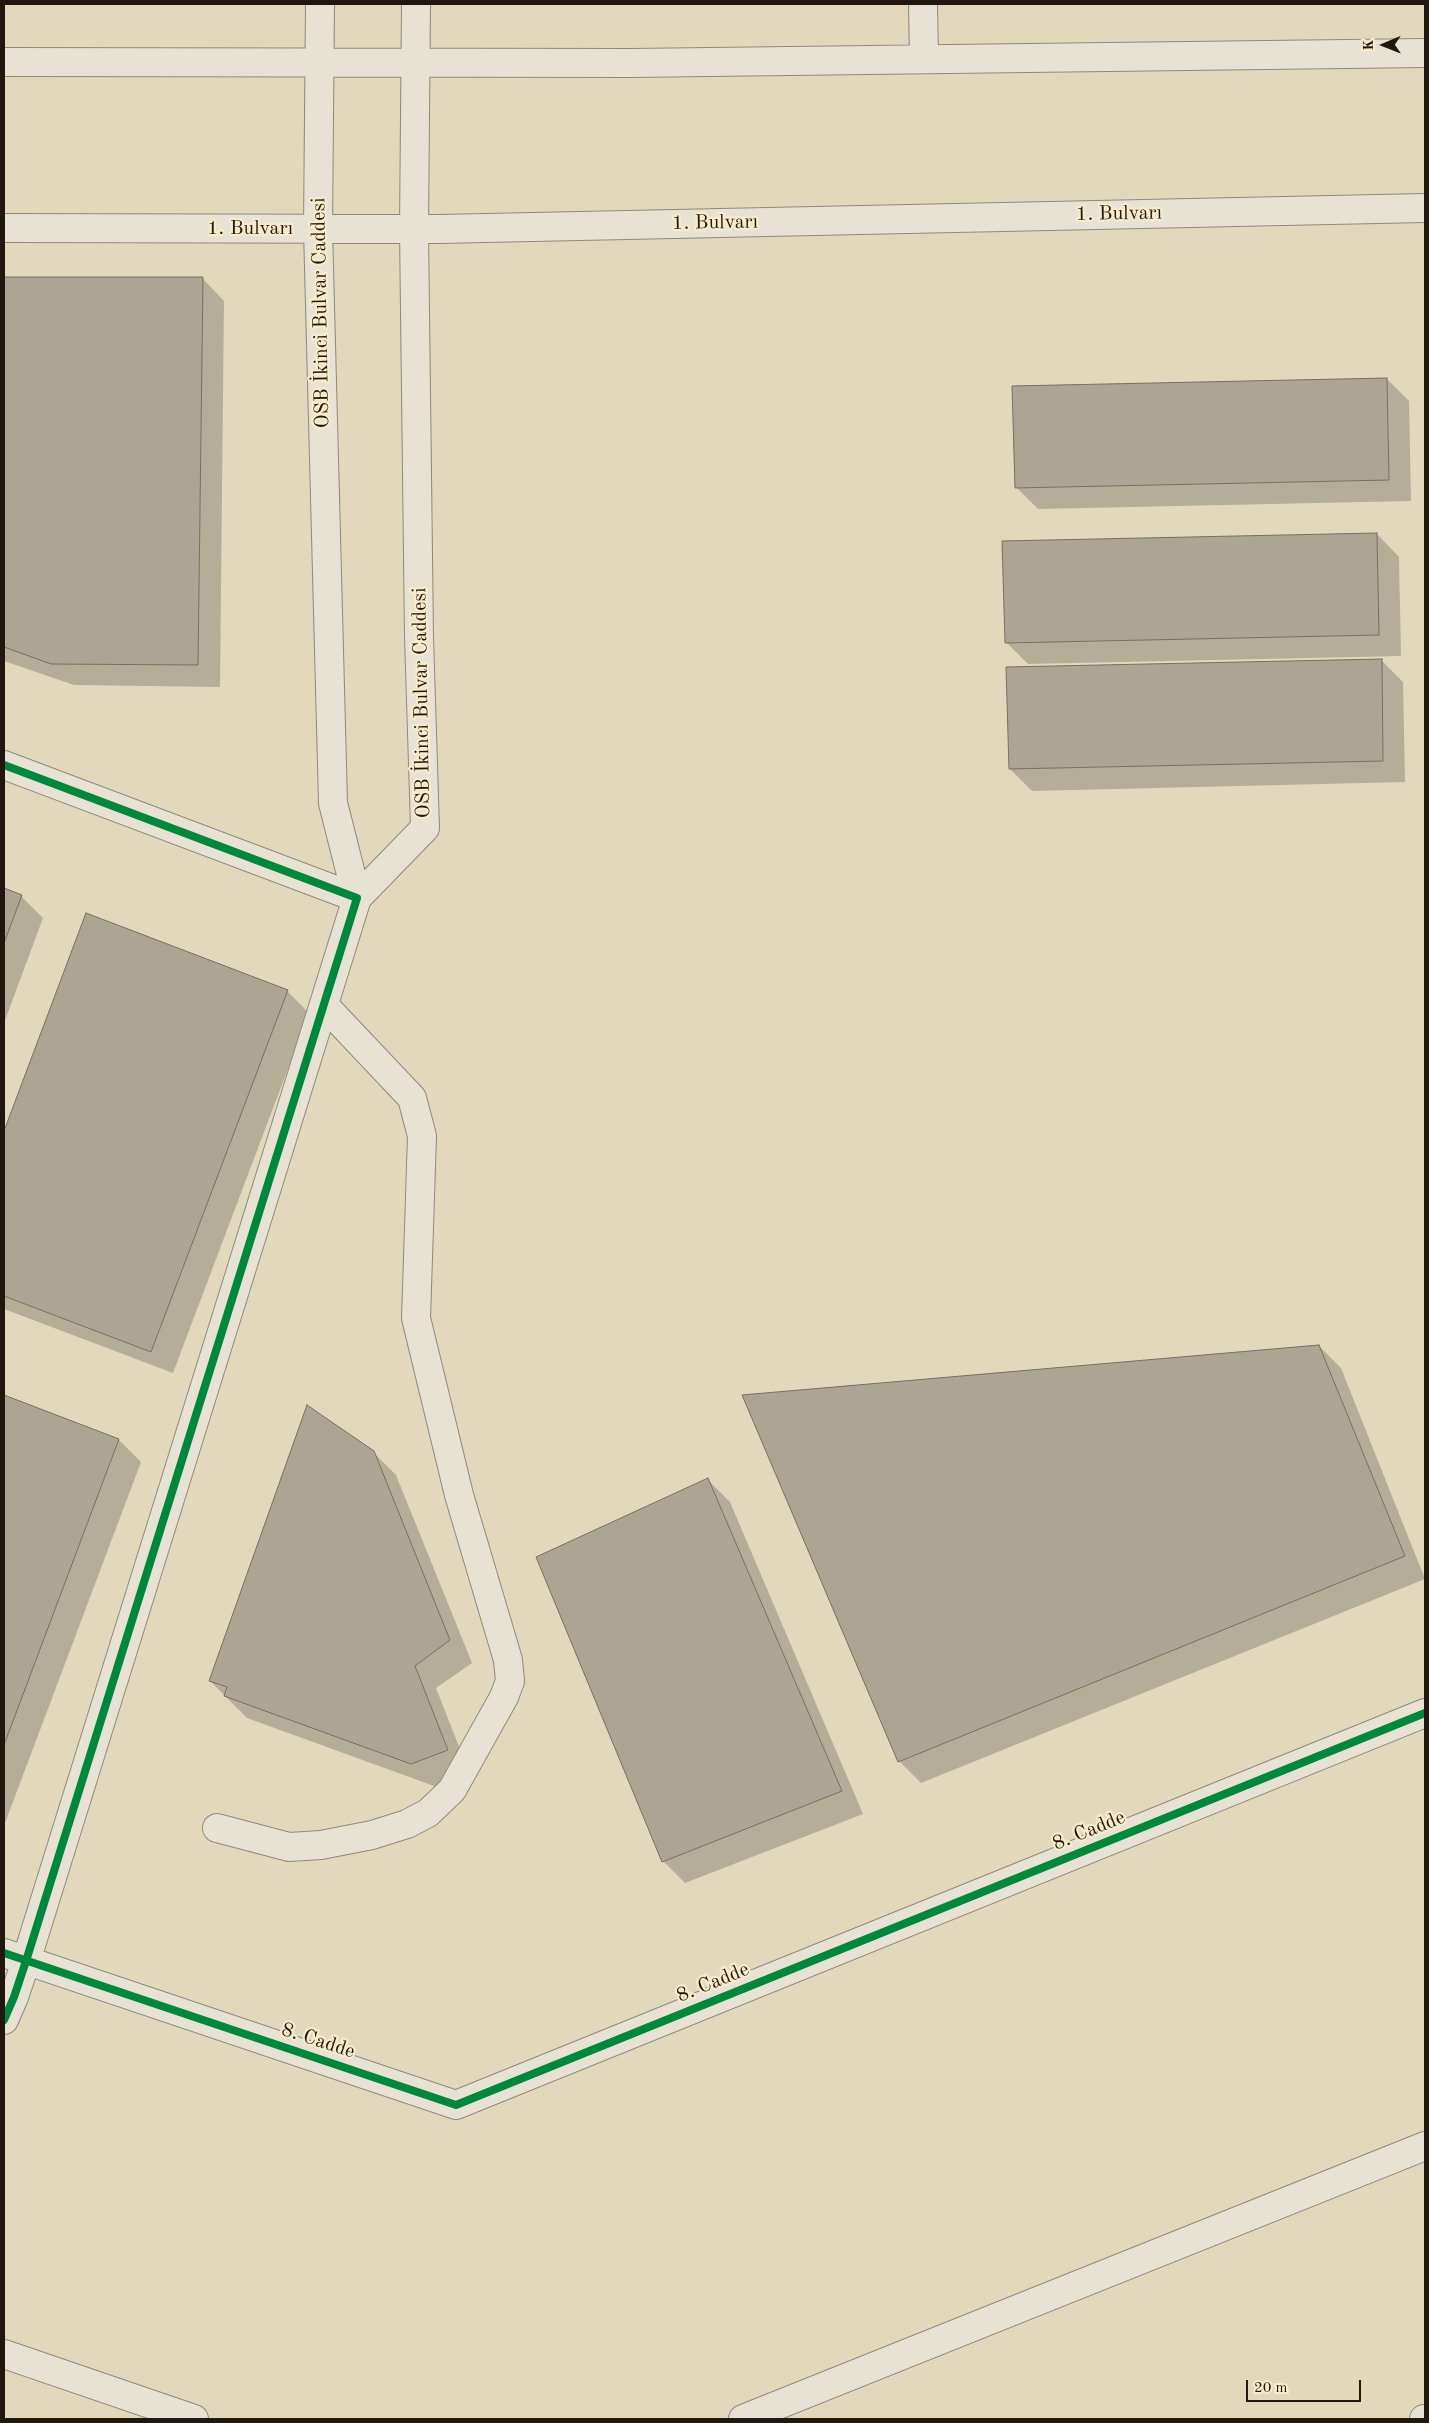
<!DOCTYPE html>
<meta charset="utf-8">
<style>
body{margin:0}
#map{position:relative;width:1429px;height:2423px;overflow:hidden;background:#e2d9bd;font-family:"Old Standard TT",serif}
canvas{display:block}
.frame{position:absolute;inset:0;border:5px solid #22170f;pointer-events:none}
.north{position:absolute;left:1359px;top:20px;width:50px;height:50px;-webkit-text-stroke:4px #f6ecca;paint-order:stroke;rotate:269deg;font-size:14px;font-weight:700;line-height:20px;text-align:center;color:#22170f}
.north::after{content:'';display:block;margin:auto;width:18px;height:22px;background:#22170f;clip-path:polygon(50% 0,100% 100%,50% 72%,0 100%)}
.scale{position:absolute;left:1246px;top:2380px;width:115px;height:22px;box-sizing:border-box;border:2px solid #22170f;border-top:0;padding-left:6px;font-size:15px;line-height:18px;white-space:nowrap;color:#22170f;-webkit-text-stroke:4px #f6ecca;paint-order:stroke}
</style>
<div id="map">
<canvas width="1429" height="2423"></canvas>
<div class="frame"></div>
<div class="north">K</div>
<div class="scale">20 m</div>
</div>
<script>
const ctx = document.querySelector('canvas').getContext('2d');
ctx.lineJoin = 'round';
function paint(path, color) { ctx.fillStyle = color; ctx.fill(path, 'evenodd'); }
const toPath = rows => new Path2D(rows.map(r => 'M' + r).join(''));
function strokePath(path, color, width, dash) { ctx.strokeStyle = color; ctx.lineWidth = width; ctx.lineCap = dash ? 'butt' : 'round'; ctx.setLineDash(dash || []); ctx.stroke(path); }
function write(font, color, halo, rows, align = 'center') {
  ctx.font = font + ' "Old Standard TT",serif'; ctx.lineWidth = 4.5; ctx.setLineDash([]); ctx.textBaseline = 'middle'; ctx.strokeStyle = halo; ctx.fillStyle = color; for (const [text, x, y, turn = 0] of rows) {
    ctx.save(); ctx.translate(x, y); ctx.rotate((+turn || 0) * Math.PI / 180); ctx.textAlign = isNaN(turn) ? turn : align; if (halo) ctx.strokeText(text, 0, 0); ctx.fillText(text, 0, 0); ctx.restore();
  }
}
paint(toPath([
 [4,278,202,278,224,301,220,687,74,685,4,661],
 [1387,379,1409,401,1411,501,1038,509,1016,487],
 [1377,534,1399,557,1401,656,1028,664,1006,642],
 [1381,660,1403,682,1405,782,1032,791,1010,769],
 [4,890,21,896,43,918,4,1023],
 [87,915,287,991,309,1013,173,1373,4,1309,4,1135],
 [1319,1346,1341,1368,1425,1579,921,1783,899,1761],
 [4,1396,119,1440,141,1462,5,1823],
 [373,1452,396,1475,472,1663,436,1688,469,1772,434,1786,247,1718,210,1681],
 [708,1480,730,1502,863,1814,685,1883,663,1861]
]), '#0003');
const building = toPath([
 [4,277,203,277,198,665,51,664,4,647,4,277],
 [1387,378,1389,480,1015,488,1012,386,1387,378],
 [1377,533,1379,635,1005,643,1002,541,1377,533],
 [1382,659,1383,761,1009,769,1006,667,1382,659],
 [4,888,22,895,4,943,4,888],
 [86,913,288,990,151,1352,4,1296,4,1131,86,913],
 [1319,1345,1405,1556,898,1762,742,1395,1319,1345],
 [4,1395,119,1439,4,1745,4,1395],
 [307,1405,374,1451,450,1640,415,1666,448,1750,411,1764,224,1696,227,1687,209,1681,307,1405],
 [708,1478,842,1791,662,1862,536,1557,708,1478]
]);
paint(building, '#aca593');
strokePath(building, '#756f61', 1);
const minor = toPath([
 [320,4,318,229,333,803,357,898],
 [923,4,924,59],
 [4,62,631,63,1425,53],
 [4,228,439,229,1425,208],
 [4,765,357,898,26,1961,14,1997,4,2020],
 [357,898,425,828,419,637,414,229,416,4],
 [217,1828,289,1847,321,1845,372,1835,407,1824,428,1813,452,1790,504,1697,510,1681,508,1660,459,1495,416,1318,422,1136,412,1098,324,1005],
 [4,1953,456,2105,1425,1713],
 [4,2354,194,2419],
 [743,2419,1425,2146],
 [1424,2419,1425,2419]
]);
strokePath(minor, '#908979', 30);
strokePath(minor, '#e7e2d4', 28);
strokePath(toPath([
 [4,765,357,898,26,1961,14,1997,4,2020],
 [4,1953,456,2105,1425,1713]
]), '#00873e', 8);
write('20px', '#22170f', '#f6ecca', [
 ["1. Bulvarı",1119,214,-1],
 ["1. Bulvarı",715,223,-1],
 ["1. Bulvarı",250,229],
 ["OSB İkinci Bulvar Caddesi",321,313,-91],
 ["OSB İkinci Bulvar Caddesi",422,703,-91],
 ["8. Cadde",1089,1831,-22],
 ["8. Cadde",713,1983,-22],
 ["8. Cadde",318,2041,18]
]);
</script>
